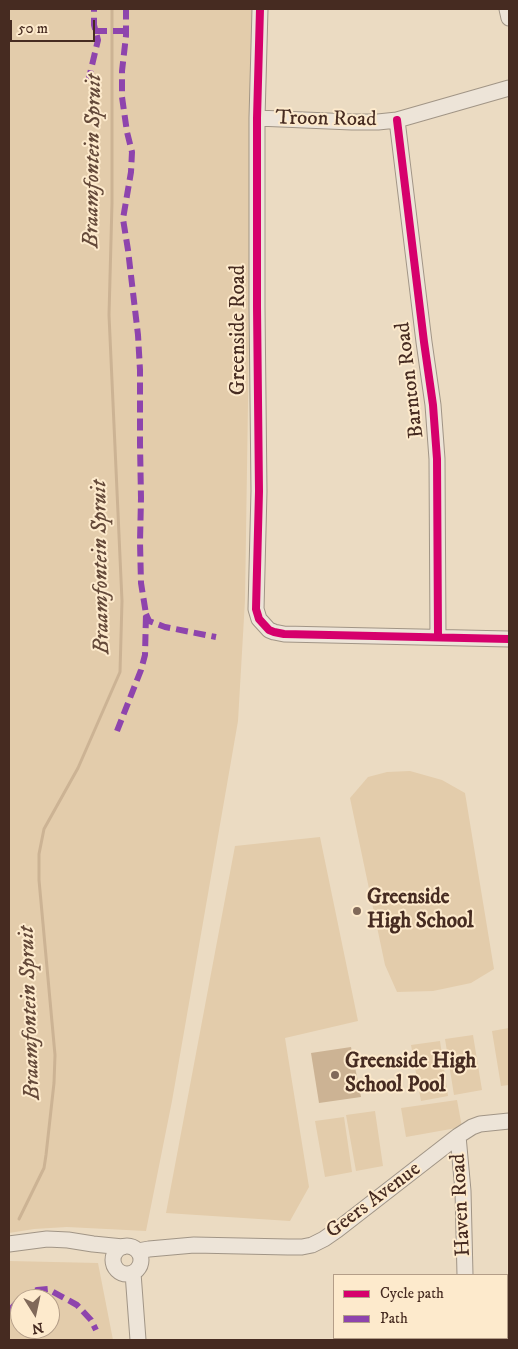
<!DOCTYPE html>
<style>
body{margin:0}
#map{position:relative;width:518px;height:1349px;overflow:hidden;background:#ebdbc2;font-family:"IM FELL DW Pica",serif}
canvas{display:block}
.frame{position:absolute;inset:0;border:10px solid #462b21;pointer-events:none}
.legend{position:absolute;left:333px;top:1274px;width:175px;height:65px;box-sizing:border-box;background:#fdeacc;border:1px solid #b49e88;margin:0;padding:6px 9px;list-style:none;font-size:15px;color:#462b21}
.legend li{display:flex;align-items:center;gap:10px;height:25px}
.legend b{width:25px;border:1px solid #b49e88}
.north{position:absolute;left:10px;top:1289px;width:50px;height:50px;box-sizing:border-box;background:#fdeacc;border:1px solid #b49e88;border-radius:50%;rotate:170deg;font-size:14px;font-weight:700;line-height:20px;text-align:center;color:#462b21}
.north::after{content:'';display:block;margin:auto;width:18px;height:22px;background:#806959;clip-path:polygon(50% 0,100% 100%,50% 72%,0 100%)}
.scale{position:absolute;left:10px;top:20px;width:85px;height:22px;box-sizing:border-box;border:2px solid #462b21;border-top:0;padding-left:6px;font-size:15px;line-height:18px;white-space:nowrap;color:#462b21;-webkit-text-stroke:4px #fdeacc;paint-order:stroke}
</style>
<div id="map">
<canvas width="518" height="1349"></canvas>
<div class="frame"></div>
<ul class="legend">
<li><b style="height:6px;background:#d6006c"></b>Cycle path</li>
<li><b style="height:6px;background:#8e44ad"></b>Path</li>
</ul>
<div class="north">N</div>
<div class="scale">50 m</div>
</div>
<script>
const ctx = document.querySelector('canvas').getContext('2d');
ctx.lineJoin = 'round';
function paint(path, color) { ctx.fillStyle = color; ctx.fill(path, 'evenodd'); }
const toPath = rows => new Path2D(rows.map(r => 'M' + r).join(''));
function strokePath(path, color, width, dash) { ctx.strokeStyle = color; ctx.lineWidth = width; ctx.lineCap = dash ? 'butt' : 'round'; ctx.setLineDash(dash || []); ctx.stroke(path); }
function write(font, color, halo, rows, align = 'center') {
  ctx.font = font + ' "IM FELL DW Pica",serif'; ctx.lineWidth = 4; ctx.setLineDash([]); ctx.textBaseline = 'middle'; ctx.strokeStyle = halo; ctx.fillStyle = color; for (const [text, x, y, turn = 0] of rows) {
    ctx.save(); ctx.translate(x, y); ctx.rotate((+turn || 0) * Math.PI / 180); ctx.textAlign = isNaN(turn) ? turn : align; if (halo) ctx.strokeText(text, 0, 0); ctx.fillText(text, 0, 0); ctx.restore();
  }
}
paint(toPath([
 [9,9,254,9,245,600,238,721,172,1101,146,1231,67,1227,34,1229,9,1233],
 [410,771,442,780,465,793,494,969,471,983,433,991,397,992,385,965,350,798,368,777,387,772],
 [320,837,358,1021,285,1038,309,1187,290,1221,166,1213,235,846],
 [509,1028,509,1085,501,1086,492,1031],
 [473,1035,482,1090,454,1095,445,1039],
 [440,1041,448,1096,421,1101,411,1045],
 [457,1100,462,1127,406,1137,401,1108],
 [375,1111,383,1166,356,1171,346,1115],
 [344,1117,352,1172,325,1177,315,1121],
 [9,1261,98,1263,113,1340,9,1340],
 [20,1299,50,1299,50,1329,20,1329]
]), '#e3ccab');
paint(toPath([
 [351,1047,361,1097,319,1103,311,1053]
]), '#ccb394');
strokePath(toPath([
 [19,1219,44,1168,46,1155,54,1083,55,1055,39,880,39,854,44,829,78,768,120,672,122,601,109,315,112,203,112,9]
]), '#ccb394', 3);
const minor = toPath([
 [260,9,257,118,257,307,259,491,256,609,259,619,269,630,274,632,284,634,509,639],
 [507,9,509,18],
 [257,118,352,122,378,122,397,120,509,88],
 [397,120,424,342,433,405,437,459,438,637],
 [458,1136,463,1191,465,1275],
 [9,1244,47,1239,68,1240,93,1244,123,1247],
 '113 1260a14 14 0 1 1 28 0a14 14 0 1 1-28 0Z',
 [138,1251,149,1249,194,1245,288,1247,302,1247,312,1245,324,1239,337,1230,458,1136,472,1127,480,1124,509,1121],
 [133,1273,138,1340],
 [466,1338,466,1340]
]);
strokePath(minor, '#a19586', 17);
strokePath(minor, '#ede4d8', 15);
strokePath(toPath([
 [95,31,126,31],
 [88,82,98,40,94,25,94,9],
 [146,614,149,621,165,627,216,637],
 [117,731,141,670,145,655,146,614,141,583,140,542,141,498,140,444,140,370,138,335,128,250,123,219,131,172,132,152,127,132,122,97,122,71,126,36,126,9],
 [20,1299,37,1290,48,1289,77,1305,91,1320,96,1330],
 [9,1311,20,1299]
]), '#8e44ad', 6, [12, 6]);
strokePath(toPath([
 [260,9,257,118,257,307,259,491,256,609,259,619,269,630,274,632,284,634,509,639],
 [397,120,424,342,433,405,437,459,438,637]
]), '#d6006c', 8);
for (const [x, y, r, color] of [
 [357,911,5,"#806959"],
 [335,1075,5,"#806959"]
]) { const dot = new Path2D(); dot.arc(x, y, r, 0, 2 * Math.PI); ctx.fillStyle = color; ctx.fill(dot); strokePath(dot, '#fdeacc', 2); }
write('21px', '#462b21', '#fdeacc', [
 ["Troon Road",326,120,1],
 ["Greenside Road",240,330,-90],
 ["Barnton Road",411,380,-97],
 ["Geers Avenue",374,1201,-37],
 ["Haven Road",462,1205,-93]
]);
write('bold 21px', '#462b21', '#fdeacc', [
 ["Greenside",367,899],
 ["High School",367,923],
 ["Greenside High",345,1063],
 ["School Pool",345,1087]
], 'left');
write('italic 22px', '#644939', '#fdeacc', [
 ["Braamfontein Spruit",94,161,-89],
 ["Braamfontein Spruit",102,567,-91],
 ["Braamfontein Spruit",31,1013,-92]
]);
</script>
